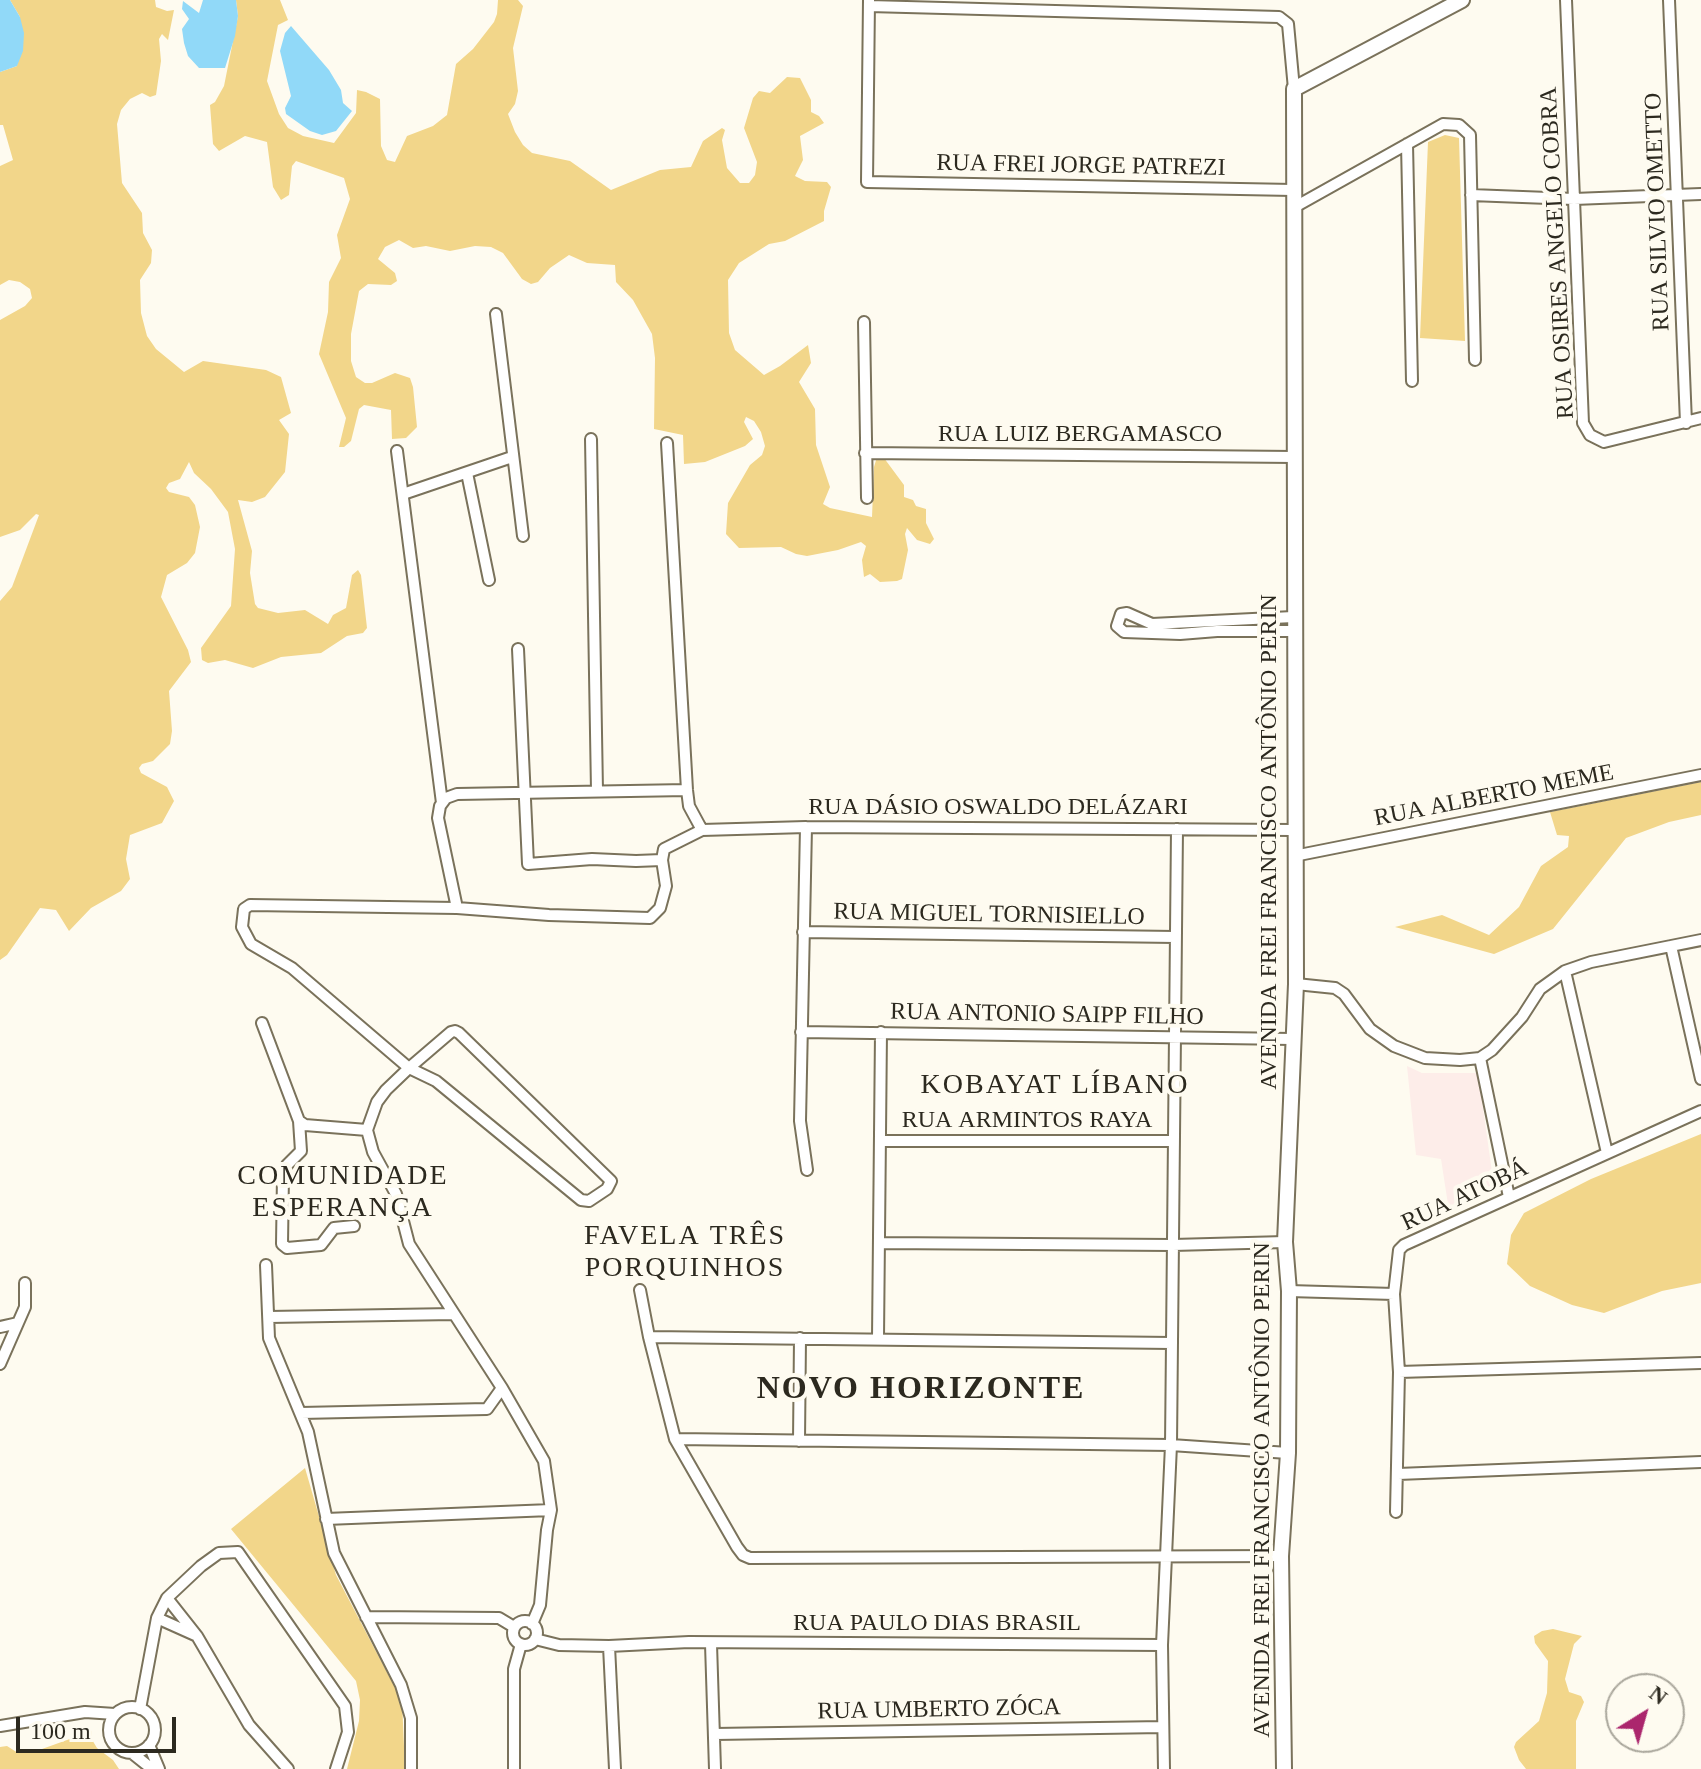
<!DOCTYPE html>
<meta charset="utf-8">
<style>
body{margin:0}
#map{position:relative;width:1701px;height:1769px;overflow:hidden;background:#fefbf0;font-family:Georgia,serif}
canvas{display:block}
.north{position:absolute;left:1605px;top:1673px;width:80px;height:80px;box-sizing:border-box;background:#fefbf0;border:2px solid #aaa79c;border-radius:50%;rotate:37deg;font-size:22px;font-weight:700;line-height:32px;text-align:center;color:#2c291f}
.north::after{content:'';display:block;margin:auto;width:28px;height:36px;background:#ab266d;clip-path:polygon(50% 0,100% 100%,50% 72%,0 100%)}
.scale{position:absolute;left:16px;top:1717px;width:160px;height:36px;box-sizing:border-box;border:4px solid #2c291f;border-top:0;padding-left:10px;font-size:24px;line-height:28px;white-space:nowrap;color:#2c291f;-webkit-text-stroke:6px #fefbf0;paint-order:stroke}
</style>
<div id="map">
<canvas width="1701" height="1769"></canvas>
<div class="north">N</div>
<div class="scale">100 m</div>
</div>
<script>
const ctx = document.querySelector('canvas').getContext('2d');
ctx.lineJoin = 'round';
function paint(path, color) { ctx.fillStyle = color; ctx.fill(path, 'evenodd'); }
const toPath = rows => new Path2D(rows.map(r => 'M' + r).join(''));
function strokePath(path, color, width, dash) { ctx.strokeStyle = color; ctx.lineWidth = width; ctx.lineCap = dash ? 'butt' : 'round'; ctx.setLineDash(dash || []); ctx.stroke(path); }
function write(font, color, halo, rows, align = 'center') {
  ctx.font = font + ' Georgia,serif'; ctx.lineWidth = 8; ctx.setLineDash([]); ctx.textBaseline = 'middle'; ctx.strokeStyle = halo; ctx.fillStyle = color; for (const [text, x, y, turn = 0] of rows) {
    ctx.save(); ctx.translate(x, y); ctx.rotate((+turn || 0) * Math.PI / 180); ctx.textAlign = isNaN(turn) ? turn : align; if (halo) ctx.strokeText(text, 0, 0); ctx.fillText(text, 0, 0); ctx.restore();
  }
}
paint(toPath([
 [1407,1066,1422,1073,1478,1073,1494,1186,1488,1194,1449,1211,1441,1159,1416,1155]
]), '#fdede9');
paint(toPath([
 [10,0,155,0,156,7,167,11,174,10,168,40,162,34,159,39,161,61,156,95,150,97,142,93,130,99,121,110,117,124,122,183,142,213,143,233,152,250,151,263,140,280,141,313,147,336,156,349,184,372,203,361,266,370,281,377,291,413,279,420,289,434,285,472,265,497,252,502,238,500,252,551,250,573,255,604,258,608,278,613,305,610,328,624,333,615,346,608,352,575,358,570,361,575,367,628,363,633,347,636,321,653,281,657,253,668,225,660,208,663,202,660,201,648,231,606,235,549,228,512,211,489,194,473,189,462,180,479,169,483,166,488,169,492,189,497,195,505,200,527,195,553,187,563,167,575,161,597,188,650,191,662,169,691,172,731,170,744,153,761,142,764,139,768,141,773,167,787,174,801,162,823,130,835,126,859,130,879,121,891,91,908,69,931,56,910,40,908,7,955,0,960,0,601,12,587,39,515,36,514,20,530,0,537,0,320,25,306,32,298,30,289,20,282,9,280,0,285,0,166,13,160,3,125,0,125,0,72,17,66,20,17],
 [236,0,280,0,288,20,278,25,267,81,279,114,288,128,303,136,334,143,356,113,357,90,366,92,380,99,381,146,387,160,395,162,407,136,433,126,447,115,456,64,473,49,494,22,497,14,498,0,518,0,523,6,513,48,518,91,515,104,508,114,515,132,523,145,532,153,570,161,611,190,660,170,691,167,703,141,722,128,725,130,722,140,727,168,740,183,749,183,755,175,757,162,744,128,753,98,759,91,770,93,787,77,800,78,811,100,811,112,819,116,824,123,800,136,803,160,795,176,805,181,827,182,831,187,824,211,824,221,785,241,769,244,739,263,728,280,729,333,735,350,764,375,780,366,808,345,811,363,799,382,815,409,816,445,830,487,823,504,830,508,872,517,874,467,877,457,884,458,904,485,904,497,913,500,916,506,926,509,926,523,934,539,930,544,917,540,907,528,905,534,908,550,902,579,897,581,880,582,870,574,864,577,862,560,866,546,861,542,838,550,807,556,796,554,781,547,739,548,726,534,728,503,750,465,762,455,765,446,761,432,754,421,746,417,744,422,753,439,745,446,705,462,684,464,683,435,654,429,655,358,652,334,633,300,616,282,615,265,587,263,569,255,550,268,538,282,531,284,522,279,503,253,491,247,475,246,450,251,426,246,413,248,399,240,385,247,378,259,395,273,397,281,391,285,368,284,359,291,351,334,351,361,356,377,365,383,372,383,395,373,410,378,413,387,417,427,406,438,392,439,391,410,364,405,359,409,351,441,344,447,339,447,346,418,319,354,328,312,329,282,341,258,337,235,350,199,344,178,296,161,292,166,289,195,281,200,273,187,267,142,245,136,219,151,213,144,210,105,215,102,224,86,238,16],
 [1445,135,1459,138,1465,341,1420,338,1428,142],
 [1701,782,1701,815,1669,822,1626,838,1553,929,1494,954,1395,927,1442,915,1489,935,1519,907,1541,866,1568,847,1569,836,1557,835,1550,812],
 [1701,1134,1701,1283,1662,1291,1604,1313,1572,1305,1530,1286,1507,1264,1511,1235,1524,1213,1591,1179],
 [305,1468,336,1575,402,1701,405,1769,347,1769,359,1721,360,1700,356,1681,231,1529],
 [1553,1629,1582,1636,1574,1644,1565,1679,1569,1692,1581,1696,1584,1702,1576,1721,1576,1769,1526,1769,1519,1760,1514,1747,1516,1742,1539,1721,1547,1693,1548,1661,1535,1643,1534,1636,1542,1631],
 [92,1731,91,1738,97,1748,113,1760,119,1769,0,1769,0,1747,7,1746,18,1753,42,1749]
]), '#f2d68a');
paint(toPath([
 [0,0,10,0,20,17,24,33,23,51,17,66,0,72],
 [203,0,236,0,238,16,235,36,225,68,199,68,188,56,184,43,182,29,189,19,182,9,183,1,199,13],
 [291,26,329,70,341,90,343,103,352,111,336,131,322,135,310,131,286,114,285,108,291,96,280,51,285,33]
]), '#91d9f8');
const street = toPath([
 [869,0,867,182,1293,190],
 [1566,0,1583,423,1590,435,1604,442,1701,418],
 [1669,0,1686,423],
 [869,6,1279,17,1288,24,1294,89],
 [1407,144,1412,381],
 [1471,195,1574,199,1701,194],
 [1293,208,1443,124,1459,125,1470,135,1475,360],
 [496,314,523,536],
 [864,322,867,498],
 [591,439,597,791],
 [667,443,687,790,689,806,702,830],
 [397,451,442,803],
 [865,453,1294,457],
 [467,473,489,580],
 [403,494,512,457],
 [1293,631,1217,631,1180,634,1124,632,1117,626,1121,614,1127,613,1152,624,1293,617],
 [518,649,528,864,592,859,636,861,662,860],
 [806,827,800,1121,807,1170],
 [1294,856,1701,775],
 [457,908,438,818,440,806,446,798,457,794,687,790],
 [803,932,1175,937],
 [1671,946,1701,1079],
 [1565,971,1607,1153],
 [1296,984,1335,988,1344,994,1370,1029,1394,1046,1425,1058,1460,1060,1480,1058,1492,1050,1522,1017,1540,989,1565,971,1591,962,1701,940],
 [262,1023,299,1121,305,1125,367,1130],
 [801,1032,1292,1039],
 [1480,1058,1509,1197],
 [299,1121,301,1151,287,1165,283,1175,282,1244,287,1248,321,1245,334,1228,354,1226],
 [880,1141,1174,1141],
 [880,1243,1173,1245,1285,1242],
 [266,1265,269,1338,308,1432,334,1553,401,1685,411,1718,411,1769],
 [640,1290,649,1337,675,1439,737,1547,743,1555,750,1558,1281,1556],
 [1289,1291,1394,1294],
 [269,1317,454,1314],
 [0,1327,18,1323],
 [649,1337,1172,1343],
 [878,1338,881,1032],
 [0,1364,25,1307,25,1283],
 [1399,1372,1701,1363],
 [301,1413,487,1409,502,1388],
 [675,1439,1171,1445,1288,1453],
 [799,1441,800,1338],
 [1398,1474,1701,1462],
 [1396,1512,1399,1372,1394,1294,1399,1250,1404,1245,1701,1111],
 [326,1519,551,1510],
 [167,1598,197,1636,249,1725,288,1769],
 [366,1617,499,1618,514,1627],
 [157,1618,195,1635],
 '513 1633a12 12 0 1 1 24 0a12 12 0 1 1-24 0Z',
 [532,1624,540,1605,547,1530,551,1510,544,1461,502,1388,409,1244,396,1194,373,1152,367,1130,377,1102,386,1090,409,1068,451,1032,455,1031,459,1033,611,1181,607,1189,589,1201,581,1200,436,1081,409,1068,292,968,251,944,242,927,244,909,250,905,457,908,549,915,650,918,660,908,666,886,662,860,664,849,702,830,806,827,1293,830],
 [535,1639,559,1645,609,1646,689,1642,1162,1645],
 [711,1644,715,1769],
 [609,1646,615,1769],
 '109 1730a23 23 0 1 1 46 0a23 23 0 1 1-46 0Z',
 [140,1709,157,1618,167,1598,201,1566,219,1553,238,1552,345,1706,348,1732,336,1769],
 [0,1726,85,1712,115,1714],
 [715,1734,1163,1727],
 [149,1745,159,1769],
 [132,1753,152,1769],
 [514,1769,514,1669,521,1644],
 [1164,1769,1162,1645,1171,1445,1177,829]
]);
const secondary = toPath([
 [1284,1769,1281,1556,1288,1453,1289,1291,1285,1242,1296,984,1294,89,1462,0]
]);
strokePath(street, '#7a725b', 14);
strokePath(secondary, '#7a725b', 18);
strokePath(street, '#fff', 10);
strokePath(secondary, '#fff', 14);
write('24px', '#2c291f', '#fefbf0', [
 ["RUA FREI JORGE PATREZI",1081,166,1],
 ["RUA SILVIO OMETTO",1658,212,-92],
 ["RUA OSIRES ANGELO COBRA",1558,253,-93],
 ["RUA LUIZ BERGAMASCO",1080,435],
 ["RUA ALBERTO MEME",1494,796,-11],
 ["RUA DÁSIO OSWALDO DELÁZARI",998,808],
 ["AVENIDA FREI FRANCISCO ANTÔNIO PERIN",1270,842,-90],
 ["RUA MIGUEL TORNISIELLO",989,915,1],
 ["RUA ANTONIO SAIPP FILHO",1047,1015,1],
 ["RUA ARMINTOS RAYA",1027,1121],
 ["RUA ATOBÁ",1465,1196,-25],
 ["AVENIDA FREI FRANCISCO ANTÔNIO PERIN",1263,1490,-90],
 ["RUA PAULO DIAS BRASIL",937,1624],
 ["RUA UMBERTO ZÓCA",939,1710,-1]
]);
ctx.letterSpacing = '2px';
write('28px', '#2c291f', '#fefbf0', [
 ["KOBAYAT LÍBANO",1055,1086],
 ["COMUNIDADE",343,1177],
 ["ESPERANÇA",343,1209],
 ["FAVELA TRÊS",685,1237],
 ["PORQUINHOS",685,1269]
]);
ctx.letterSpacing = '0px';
ctx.letterSpacing = '2px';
write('bold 32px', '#2c291f', '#fefbf0', [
 ["NOVO HORIZONTE",921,1390]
]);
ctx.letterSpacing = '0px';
</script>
